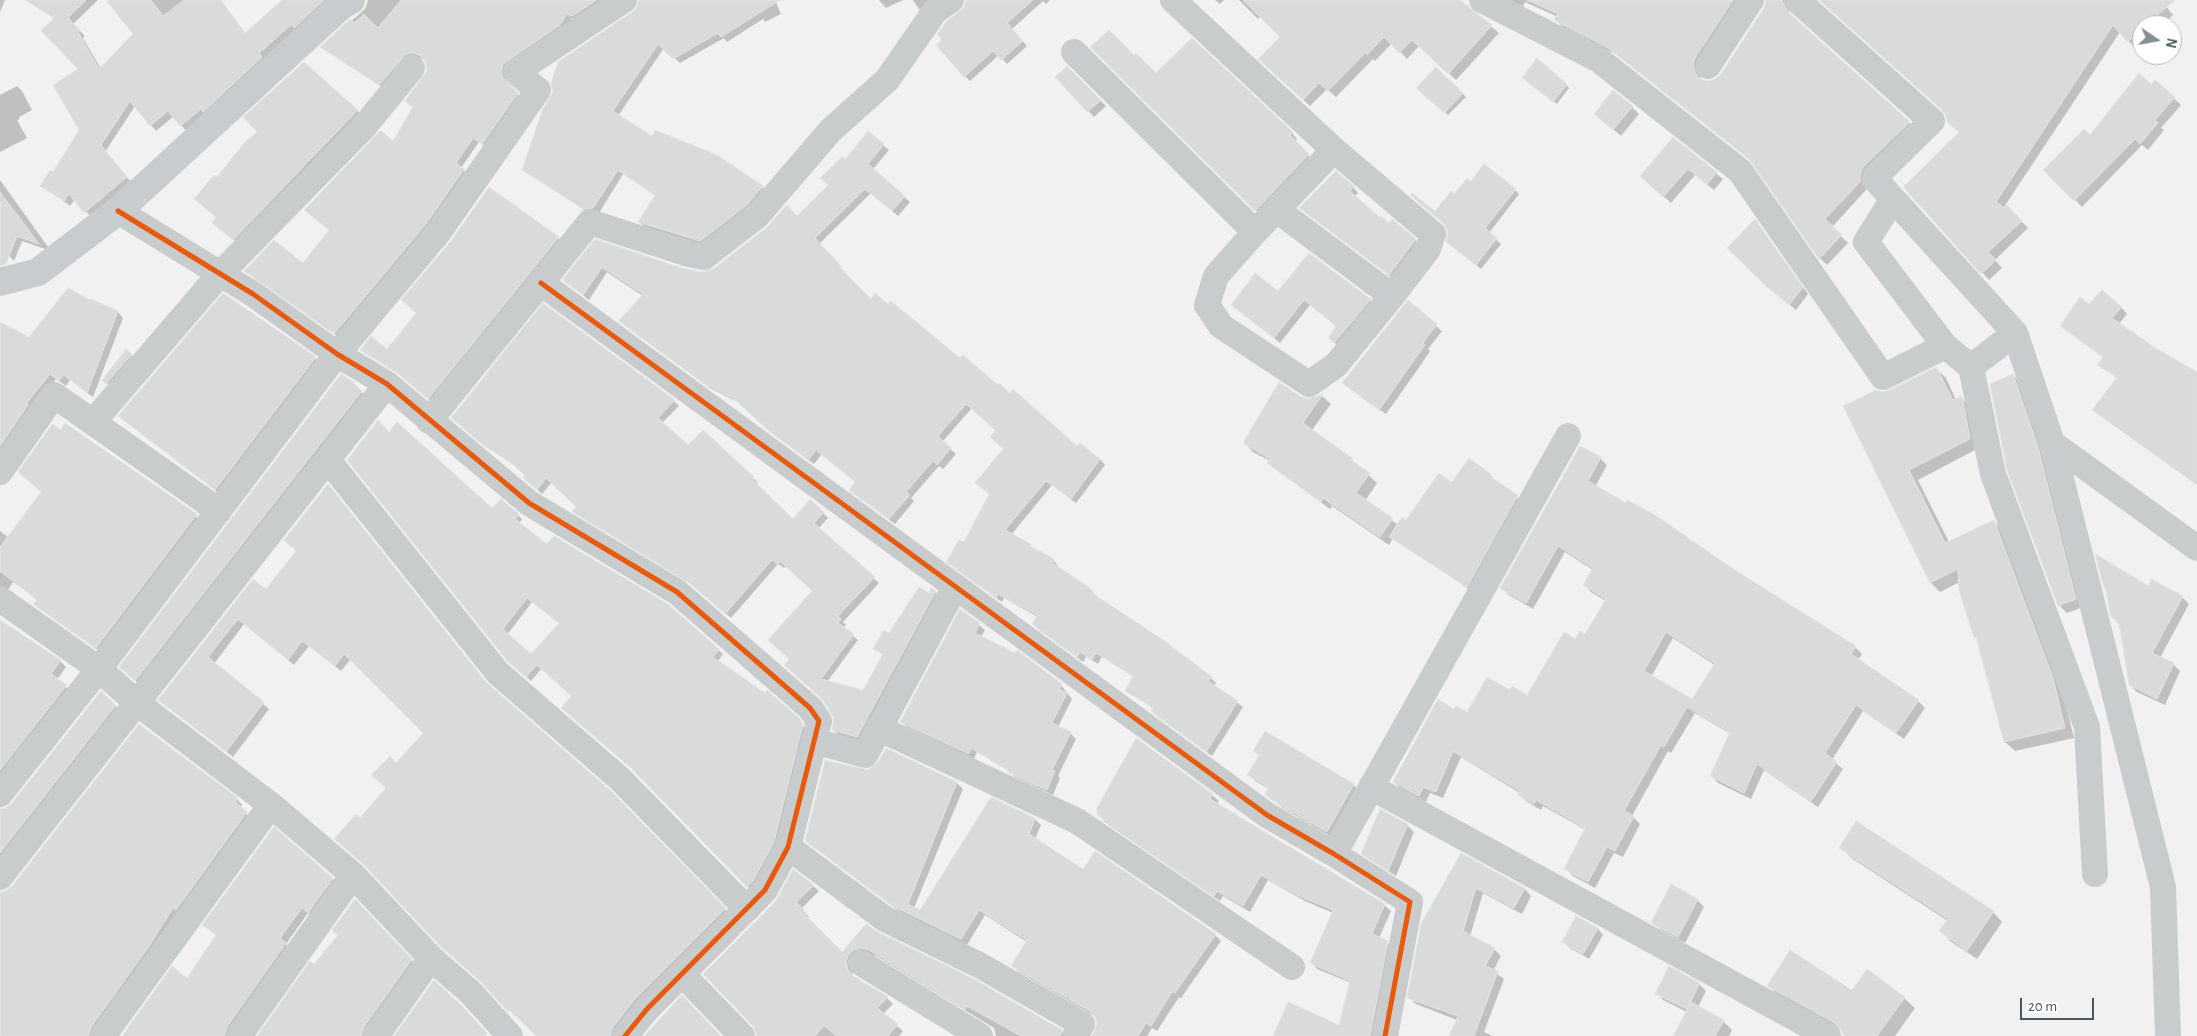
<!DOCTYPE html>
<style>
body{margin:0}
#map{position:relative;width:2197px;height:1036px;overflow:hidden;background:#f2f1f1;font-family:"Alegreya Sans",sans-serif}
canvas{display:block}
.north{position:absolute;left:2132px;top:15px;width:50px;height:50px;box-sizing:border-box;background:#fff;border:1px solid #b5bcbf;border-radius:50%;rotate:102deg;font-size:14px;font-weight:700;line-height:20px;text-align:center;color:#47575f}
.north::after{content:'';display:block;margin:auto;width:18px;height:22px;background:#838d92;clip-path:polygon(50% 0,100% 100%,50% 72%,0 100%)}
.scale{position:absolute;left:2020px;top:998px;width:74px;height:22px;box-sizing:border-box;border:2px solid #47575f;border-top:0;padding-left:6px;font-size:15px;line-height:18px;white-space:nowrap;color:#47575f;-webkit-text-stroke:4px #fff;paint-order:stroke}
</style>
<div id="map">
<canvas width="2197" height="1036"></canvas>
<div class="north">N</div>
<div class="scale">20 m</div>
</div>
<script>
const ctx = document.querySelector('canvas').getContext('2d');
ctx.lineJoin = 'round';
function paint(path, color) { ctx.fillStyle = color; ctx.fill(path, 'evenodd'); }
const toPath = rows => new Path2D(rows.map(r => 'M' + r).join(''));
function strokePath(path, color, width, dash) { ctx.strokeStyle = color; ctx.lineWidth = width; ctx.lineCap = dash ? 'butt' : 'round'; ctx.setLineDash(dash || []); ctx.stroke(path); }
paint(toPath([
 [0,0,5,0,0,12],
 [25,0,98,0,73,24,85,36,83,38,101,69,134,35,108,0,220,0,245,34,282,0,335,0,186,131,174,116,156,131,135,106,105,152,132,183,91,217,75,199,70,206,42,185,53,173,81,130,80,70,55,19],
 [368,0,610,0,578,21,572,18,565,30,506,77,507,85,522,99,488,148,479,142,461,168,469,175,340,338,246,271,303,265,330,231,393,143,414,108,406,101,428,71,426,60,420,58,385,89,322,47,365,9],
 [640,0,775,0,781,14,765,22,763,19,727,42,724,38,680,63,664,48,618,116,653,138,762,187,767,192,706,246,645,227,639,222,656,196,623,174,599,213,590,214,524,169,638,8],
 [879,0,903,0,886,8],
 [913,0,938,0,923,15],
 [967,0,1050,0,1046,4,1043,1,1012,29,1027,46,1007,64,999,55,970,81,965,76],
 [1215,0,1224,0,1220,4],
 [1239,0,1458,0,1499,33,1456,80,1419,46,1407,59,1392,43,1375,61,1373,59,1336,97,1327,89,1310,106,1267,66,1282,37,1261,16,1258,19],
 [1510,0,1745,0,1700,73,1701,80,1707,82,1715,81,1721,75,1765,8,1767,0,1791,0,1789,5,1789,13,1793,18,1916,129,1866,182,1866,190,1832,227,1848,243,1827,265,1820,258,1753,162,1617,55,1563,27,1556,20,1558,17,1525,2,1523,7],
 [1820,0,2161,0,2173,15,2161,25,2142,25,2142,42,2135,48,2120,32,2002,210,2007,207,2028,228,1995,260,2002,268,1989,280,1904,187,1960,133,1944,111],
 [1192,40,1292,133,1297,139,1295,142,1313,161,1261,215,1092,47,1134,57,1156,75],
 [304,64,363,116,239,244,219,228,217,179,258,132],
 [1067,68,1106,106,1094,117,1057,77],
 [1436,69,1466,97,1448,115,1418,88],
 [1527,81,1566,85,1569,88,1557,104],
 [2155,81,2181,105,2161,128,2164,130,2148,150,2142,145,2082,207,2045,170,2090,137],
 [17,86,22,91,32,110,19,117,20,119,17,120,27,138,0,152,0,95],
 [1632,107,1639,114,1621,136,1602,120],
 [869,133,889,150,872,170,910,202,898,216,871,193,819,244,871,301,960,360,1078,448,1100,459,1105,465,1076,503,1052,485,1011,535,1053,560,1058,566,1057,568,1089,588,1094,593,1093,595,1211,678,1216,683,1214,686,1243,707,1212,756,1158,717,1153,711,1154,709,1126,690,1134,677,1102,657,1098,664,1086,657,1083,662,1039,630,1034,624,1038,617,1004,598,1002,602,953,567,990,495,1005,449,997,431,972,408,942,442,956,454,943,469,939,466,911,498,914,501,895,524,855,495,850,490,856,482,822,454,814,464,777,437,740,403,710,388,625,326,620,321,643,296,607,272,589,300,564,280,596,241,681,269,701,273,713,270,797,217,829,185],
 [1673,139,1723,179,1714,190,1695,175,1671,203,1648,183],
 [0,180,51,251,22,241,14,261,0,245],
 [1353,187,1358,193,1355,196,1389,225,1415,240,1420,245,1395,280,1306,213],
 [1515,190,1519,194,1489,233,1501,244,1481,269,1453,246,1449,230,1435,213,1454,196],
 [1755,221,1808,294,1796,310,1775,293],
 [558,238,562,242,432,402,402,376,361,350,387,351],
 [1279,293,1370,300,1376,306,1341,348,1329,338,1338,327,1310,305,1280,343,1238,310],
 [92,300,118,312,123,318,93,397,70,380,66,386,56,379,32,410,0,460,0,323,30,338],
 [1408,302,1442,331,1428,349,1430,351,1418,369,1386,414,1349,388],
 [2089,306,2121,307,2127,314,2119,324,2156,350,2197,374,2197,485,2094,410,2118,379,2099,365,2104,358,2062,326],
 [131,355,134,358,110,386,103,380],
 [315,358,320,364,221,495,120,416],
 [1936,369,1946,378,1956,400,1961,398,1971,407,1979,448,1918,480,1949,542,1994,522,2003,531,2062,689,2074,738,2015,751,2005,742,1979,640,1975,637,1960,582,1940,592,1931,583,1845,407,1890,392],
 [2013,375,2021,383,2045,456,2083,607,2067,613,2059,605],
 [353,383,366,397,140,685,121,667],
 [1322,396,1331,404,1312,430,1351,459,1377,483,1365,501,1398,525,1406,522,1453,484,1490,475,1496,481,1523,502,1473,592,1393,538,1389,545,1332,506,1330,509,1278,471,1269,463,1270,461,1253,452,1245,443,1300,398,1309,400],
 [674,401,679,406,662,423,688,447,703,432,753,478,758,483,756,485,793,521,823,513,828,518,818,529,879,583,843,622,846,625,843,628,858,640,827,682,863,691,883,655,875,648,929,594,935,592,940,597,863,742,839,735,833,730,835,718,824,700,790,659,814,591,786,565,784,568,778,564,731,618,691,584,579,516,574,511,577,507,552,482,542,494,530,483],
 [66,424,202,521,102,653,41,610,35,604,38,600,13,582,8,590,0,591,0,531,9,538,42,492,61,432],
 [389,433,492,510,518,515,522,519,519,524,547,546,718,650,723,654,718,661,766,694,767,692,807,730,778,847,752,891,636,772,572,696,542,668,531,681,515,667],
 [532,602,560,624,531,656,507,635],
 [1580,447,1600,458,1607,465,1595,487,1738,573,1855,647,1862,654,1858,660,1918,701,1925,708,1904,739,1863,711,1832,760,1843,769,1818,807,1764,770,1751,799,1718,783,1712,776,1731,734,1695,713,1671,753,1668,751,1632,816,1640,824,1623,857,1614,853,1595,888,1573,876,1566,869,1586,830,1543,806,1541,810,1526,801,1519,795,1520,793,1461,757,1443,798,1430,793,1426,802,1401,789,1394,782,1454,711,1467,714,1510,692,1527,697,1576,640,1586,636,1606,601,1591,592,1584,585,1593,570,1565,552,1533,609,1509,595,1502,588],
 [1673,638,1715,665,1692,700,1651,677],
 [2097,556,2150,588,2182,597,2189,604,2160,658,2173,664,2180,671,2165,705,2137,692,2130,685,2119,624,2112,616,2107,590],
 [253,581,266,591,490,687,609,791,730,915,617,1036,537,1036,516,1015,515,1016,486,985,360,819,385,791,396,765,425,733,351,659,341,671,309,646,294,665,244,624,214,664,269,709,233,757,160,700],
 [961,611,985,630,981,637,1061,685,1072,699,1058,727,1070,733,1076,739,1058,776,1060,778,1053,795,1015,777,1009,771,977,752,974,759,907,727,901,721],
 [0,620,60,661,66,667,57,680,72,692,0,783],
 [115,706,121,711,0,866,0,810,6,809],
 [1255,751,1353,785,1360,791,1333,838,1283,808,1266,795,1270,789,1255,781,1249,774,1260,756],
 [868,771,957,783,963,789,914,908,921,912,992,799,1035,819,1041,825,1035,839,1084,871,1215,935,1221,941,1181,998,1179,997,1157,1031,1152,1028,1147,1036,1093,1036,1098,1025,1095,1016,1019,972,1013,966,1027,942,985,915,967,945,900,912,806,841],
 [1212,795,1219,801,1217,804,1384,905,1391,911,1379,938,1387,942,1393,948,1377,1036,1274,1036,1340,1027,1351,983,1317,969,1311,962,1333,913,1305,901,1268,880,1250,912,1223,896,1220,901,1105,822,1098,815],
 [237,799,242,805,240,808,252,819,95,1036,0,1036,0,893],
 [1407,825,1414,832,1396,876,1370,860,1363,853],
 [1841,847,1993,912,2002,922,1977,959,1950,941,1941,931,1948,921,1850,857],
 [1461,855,1525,889,1531,896,1522,914,1483,893,1470,936,1494,949,1501,956,1493,971,1504,979,1484,1032,1493,1036,1450,1036,1457,1020,1416,1004,1409,997],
 [332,878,338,884,314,918,308,913,286,944,291,950,231,1036,123,1036,187,980,217,936,204,925],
 [813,886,819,891,801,909,809,917,807,919,842,954,878,934,1061,1031,1066,1036,996,1036,994,1028,876,956,869,954,852,969,853,977,887,998,893,1004,883,1014,903,1031,899,1036,758,1036,754,1025,705,974],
 [1697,900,1704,907,1685,943,1660,929,1653,922],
 [355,901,417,966,368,1036,259,1036,339,936],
 [1577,918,1598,929,1603,935,1589,959,1570,948,1564,942],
 [1699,984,1706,991,1698,1007,1723,1021,1732,1030,1729,1036,1674,1036,1687,1012,1663,1000,1657,993],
 [1769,986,1852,991,1904,998,1915,1008,1895,1036,1844,1036,1843,1031,1779,996]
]), '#0003');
const building = toPath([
 [26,0,86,0,68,18,80,30,78,32,99,69,133,34,106,0,151,0,163,16,184,0,221,0,245,33,282,0,324,0,294,28,292,24,259,53,262,57,203,112,201,109,180,126,168,111,150,126,130,101,101,145,127,177,84,213,69,194,64,201,40,186,50,170,53,172,79,130,53,85,78,69,41,31,54,18,26,0],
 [401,0,597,0,572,16,567,14,560,25,503,64,501,71,503,78,518,93,482,144,473,138,456,163,464,169,426,224,334,334,244,271,274,240,303,263,329,230,304,210,381,130,393,141,413,107,405,101,427,71,426,62,421,56,414,53,406,54,379,85,320,47,350,19,354,23,364,14,378,28,401,0],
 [639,0,780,0,721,37,718,33,673,59,658,44,613,111,652,136,655,130,717,155,763,186,747,205,700,241,638,222,655,195,618,170,593,208,583,209,522,170,542,111,553,92,551,83,558,62,632,12,637,7,639,0],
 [966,0,1033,0,1007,23,1023,41,1001,60,993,51,964,77,936,45,942,40,937,34,946,22,964,7,966,0],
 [1243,0,1460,0,1492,25,1448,74,1412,40,1399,53,1384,37,1367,55,1365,53,1328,91,1319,83,1303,100,1258,59,1280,37,1243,0],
 [1527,0,1733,0,1695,58,1693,65,1695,73,1700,79,1708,81,1715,79,1721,74,1764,8,1766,0,1782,0,1787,11,1910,122,1863,167,1860,174,1860,182,1825,219,1842,235,1819,259,1749,159,1608,48,1554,20,1558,14,1527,0],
 [1819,0,2175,0,2146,25,2142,25,2142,29,2127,42,2113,25,1996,202,2004,208,2007,205,2022,221,1988,252,1996,260,1981,274,1903,187,1959,132,1947,122,1946,116,1942,110,1819,0],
 [1109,30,1134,55,1136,53,1156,73,1192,38,1293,132,1290,135,1309,154,1255,211,1090,47,1109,30],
 [1537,58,1567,84,1553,102,1522,78,1537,58],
 [304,62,358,110,233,240,212,223,216,217,194,199,214,175,217,177,245,142,257,132,243,117,304,62],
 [1067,66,1101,100,1087,112,1055,77,1067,66],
 [1436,67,1463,93,1444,113,1416,88,1436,67],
 [2139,73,2151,84,2155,80,2175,97,2155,120,2158,123,2140,144,2135,139,2074,201,2043,170,2084,129,2090,135,2139,73],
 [1613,90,1633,106,1613,130,1594,114,1613,90],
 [868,131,884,144,868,164,905,196,892,211,865,189,815,238,841,266,840,268,871,299,875,293,888,304,891,301,960,358,963,355,998,385,999,383,1010,393,1013,389,1077,446,1080,443,1100,459,1071,499,1046,481,1005,530,1031,544,1030,546,1054,559,1052,563,1089,587,1088,589,1098,597,1166,642,1212,677,1208,681,1238,701,1206,752,1151,711,1153,707,1125,691,1133,676,1096,653,1092,660,1080,652,1077,657,1032,624,1038,615,998,594,996,598,946,562,959,540,964,542,989,494,975,483,1003,449,990,437,995,430,966,404,938,436,951,448,937,465,933,461,906,492,910,495,889,519,849,490,855,482,816,450,808,460,770,432,733,398,703,383,619,321,643,294,602,267,583,295,562,280,595,239,682,268,701,272,713,269,766,228,787,205,797,216,828,185,820,178,842,157,845,160,868,131],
 [1673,137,1717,172,1707,184,1688,169,1663,197,1640,176,1673,137],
 [1484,164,1516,189,1485,228,1497,238,1476,265,1446,242,1448,231,1443,223,1410,195,1412,193,1435,211,1451,191,1454,194,1467,178,1471,181,1484,164],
 [1336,171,1354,186,1350,191,1380,218,1381,216,1389,223,1392,219,1416,239,1389,275,1299,208,1336,171],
 [489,187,559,237,428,399,396,372,360,350,371,336,387,349,416,313,401,300,450,242,489,187],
 [0,192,39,244,17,236,6,264,0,266,0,192],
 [1755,219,1803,287,1789,305,1767,287,1727,248,1755,219],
 [1309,253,1371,299,1334,343,1328,338,1336,326,1304,300,1274,338,1231,305,1255,273,1278,291,1309,253],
 [68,288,90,300,91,299,118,311,87,393,64,375,59,381,50,374,26,404,28,405,0,446,0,322,29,337,68,288],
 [2102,290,2122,307,2112,318,2157,349,2197,372,2197,485,2092,410,2117,377,2097,365,2103,357,2060,326,2080,297,2089,304,2102,290],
 [223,293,316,357,215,490,118,416,223,293],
 [1408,300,1437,324,1423,343,1425,345,1412,363,1379,410,1342,383,1408,300],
 [543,303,675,400,658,418,688,445,703,430,754,477,752,479,793,519,810,499,824,512,814,523,875,577,838,616,841,619,838,623,854,634,821,679,863,690,883,654,873,649,884,630,889,633,919,587,929,593,931,588,936,591,857,737,832,730,834,718,822,699,784,665,789,659,768,640,812,591,780,561,778,564,772,560,725,614,685,579,572,512,576,507,546,478,537,490,523,478,525,476,514,465,480,443,451,418,543,303],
 [126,349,132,354,106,384,102,380,126,349],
 [1936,367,1953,400,1962,396,1970,439,1909,470,1945,543,1994,520,2053,678,2065,728,2004,742,1976,637,1974,637,1959,591,1958,569,1930,583,1843,406,1876,390,1882,392,1890,390,1936,367],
 [341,374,354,382,353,383,362,391,135,681,119,667,341,374],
 [2013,374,2038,447,2076,599,2058,606,2007,470,1990,384,2013,374],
 [1279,382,1301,397,1309,399,1323,394,1303,423,1352,458,1351,460,1370,473,1356,493,1393,518,1380,537,1323,498,1321,502,1267,463,1270,459,1243,443,1279,382],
 [378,420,389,432,397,422,492,508,501,499,519,514,515,519,547,544,554,536,668,604,719,649,713,657,765,693,767,690,799,718,803,724,774,842,753,881,747,887,631,768,561,708,571,696,537,665,526,677,509,663,347,460,378,420],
 [527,598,559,623,531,654,503,629,527,598],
 [65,423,197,514,96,648,33,604,37,600,0,571,0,547,41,492,18,472,52,424,61,430,65,423],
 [1580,446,1601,457,1588,481,1626,503,1627,500,1652,513,1738,572,1856,646,1851,654,1919,700,1896,733,1856,705,1825,753,1837,762,1811,801,1757,764,1744,793,1710,776,1730,732,1687,707,1664,747,1661,745,1624,811,1634,816,1615,851,1607,847,1588,882,1564,869,1585,828,1536,800,1534,804,1518,795,1520,791,1453,751,1436,792,1423,787,1419,796,1393,782,1438,699,1454,709,1456,706,1467,712,1487,677,1510,690,1512,686,1527,695,1564,632,1575,639,1580,631,1585,634,1606,599,1583,585,1593,568,1558,546,1526,603,1500,588,1580,446],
 [1666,632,1715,663,1692,699,1644,671,1666,632],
 [1469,458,1491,474,1489,476,1518,495,1467,587,1389,537,1402,517,1406,520,1439,473,1452,482,1469,458],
 [328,484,486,682,610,790,726,908,635,999,613,1027,610,1036,536,1036,510,1010,508,1012,481,982,441,947,364,865,334,839,356,814,360,818,384,790,385,787,371,775,390,756,396,763,423,733,344,654,335,666,302,641,288,660,238,619,208,657,264,702,226,752,158,700,253,579,266,589,296,551,284,540,328,484],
 [2095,554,2149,586,2151,579,2183,596,2152,653,2174,663,2157,699,2129,685,2119,622,2111,617,2105,587,2104,588,2095,554],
 [960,609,980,623,975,633,1015,653,1017,650,1062,684,1059,689,1067,693,1052,723,1071,732,1052,770,1055,771,1047,790,1007,772,1009,770,971,748,969,754,900,722,960,609],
 [0,620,61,660,51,674,67,685,0,770,0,620],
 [101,691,116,705,0,853,0,809,6,808,12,803,101,691],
 [139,724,238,798,235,802,247,812,176,910,173,908,148,948,91,1027,88,1036,0,1036,0,892,6,891,12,886,139,724],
 [1265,731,1354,784,1327,832,1275,802,1265,795,1269,787,1247,775,1259,755,1253,751,1265,731],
 [1136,738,1213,794,1210,799,1385,904,1372,934,1388,941,1370,1036,1273,1036,1288,1002,1339,1025,1350,981,1310,963,1333,910,1297,895,1261,875,1243,906,1217,891,1214,896,1097,815,1097,808,1136,738],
 [886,748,957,782,908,904,920,910,991,797,1035,818,1029,834,1083,869,1095,851,1216,934,1175,993,1172,992,1151,1026,1146,1023,1138,1036,1092,1036,1097,1024,1095,1017,1090,1011,1011,966,1027,940,979,910,961,939,893,906,805,841,825,760,868,770,878,762,886,748],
 [1380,809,1408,824,1388,871,1361,854,1380,809],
 [1856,821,1994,911,1967,951,1939,931,1948,919,1839,848,1856,821],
 [274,827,333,878,308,913,302,908,280,938,286,943,227,1027,224,1036,122,1036,172,966,187,978,216,935,202,925,274,827],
 [1461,853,1525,888,1514,908,1476,888,1463,931,1495,948,1485,966,1498,971,1474,1036,1449,1036,1458,1016,1407,998,1421,924,1461,853],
 [793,869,814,885,796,902,804,910,802,912,842,952,866,924,878,932,974,979,1062,1030,1060,1036,1021,1036,967,1006,965,1009,869,950,861,948,853,950,848,956,846,962,848,970,853,976,888,997,877,1008,898,1024,888,1036,837,1036,824,1026,815,1036,757,1036,753,1026,703,974,776,901,793,869],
 [1671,884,1698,899,1678,937,1651,923,1671,884],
 [355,899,412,959,364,1027,361,1036,257,1036,310,961,314,964,338,935,332,930,355,899],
 [1576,916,1598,928,1583,954,1562,942,1576,916],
 [1790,950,1852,990,1867,969,1905,997,1877,1036,1845,1036,1835,1023,1767,986,1790,950],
 [1669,966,1700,983,1687,1009,1655,994,1669,966],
 [434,980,460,1004,487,1033,485,1036,394,1036,434,980],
 [682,995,721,1036,644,1036,682,995],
 [1691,1002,1724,1020,1715,1036,1673,1036,1691,1002]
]);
paint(building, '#d9dada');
strokePath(building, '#e3e3e4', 1);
strokePath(toPath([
 [1173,0,1334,150,1433,234,1428,249,1392,296],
 [1482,0,1599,60,1740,171,1883,377,1945,346],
 [1797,0,1932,121,1874,178,2015,333,1971,367,1945,346,1866,242,1893,199],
 [1074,52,1255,232,1334,150],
 [1708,66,1751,0],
 [118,211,253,294,337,354,387,384,529,503,677,592,810,708,819,721,788,847,765,890,647,1009,625,1036],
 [1255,232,1216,276,1207,305,1221,326,1309,384,1336,365,1392,296,1277,210],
 [541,283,1267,815,1334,854,1410,902,1385,1036],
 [2015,333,2052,443,2163,887,2168,1036],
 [1971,367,1993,474,2087,727,2095,874],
 [429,421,590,222,685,253,704,257,757,216,831,130,887,80,935,11,951,0],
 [93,422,220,274,363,128,412,68],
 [2052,443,2197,548],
 [328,460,498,673,620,779,747,909],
 [0,472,54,395,219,511],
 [0,599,99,669,137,703,271,805,353,875,431,958,471,993,510,1036],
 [878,728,1077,821,1292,967],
 [814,741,865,755,955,587],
 [1371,787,1828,1036],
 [0,794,99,669,337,354,438,233,538,90,516,72,624,0],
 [788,847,885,919,981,966,1082,1024,1075,1036],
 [1334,854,1568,436],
 [0,877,387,384],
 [861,963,980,1036],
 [682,974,742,1036],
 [103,1036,271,805],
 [239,1036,353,875],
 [376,1036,431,958]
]), '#c8cccd', 26);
strokePath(toPath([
 [0,282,38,272,118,211,341,6,351,0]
]), '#c8ccce', 28);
strokePath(toPath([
 [118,211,253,294,337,354,387,384,529,503,677,592,810,708,819,721,788,847,765,890,647,1009,625,1036],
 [541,283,1267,815,1334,854,1410,902,1385,1036]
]), '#e8590c', 5);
</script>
